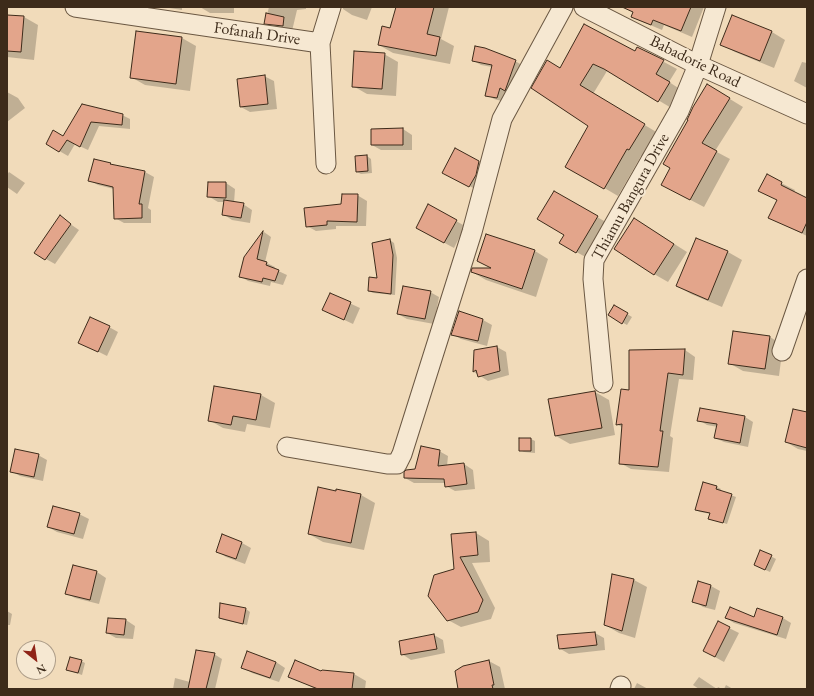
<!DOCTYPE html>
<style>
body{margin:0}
#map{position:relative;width:814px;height:696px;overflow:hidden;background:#f1dbba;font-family:"EB Garamond",serif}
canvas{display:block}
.frame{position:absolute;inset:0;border:8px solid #3d2b1a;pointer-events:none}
.north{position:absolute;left:16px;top:640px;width:40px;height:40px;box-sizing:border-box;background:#f6e8d2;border:1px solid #ac9c88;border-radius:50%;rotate:150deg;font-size:11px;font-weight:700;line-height:16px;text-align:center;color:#3d2b1a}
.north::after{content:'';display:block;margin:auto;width:14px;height:18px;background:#8f2418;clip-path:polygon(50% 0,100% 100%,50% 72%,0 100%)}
</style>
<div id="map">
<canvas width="814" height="696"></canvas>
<div class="frame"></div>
<div class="north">N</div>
</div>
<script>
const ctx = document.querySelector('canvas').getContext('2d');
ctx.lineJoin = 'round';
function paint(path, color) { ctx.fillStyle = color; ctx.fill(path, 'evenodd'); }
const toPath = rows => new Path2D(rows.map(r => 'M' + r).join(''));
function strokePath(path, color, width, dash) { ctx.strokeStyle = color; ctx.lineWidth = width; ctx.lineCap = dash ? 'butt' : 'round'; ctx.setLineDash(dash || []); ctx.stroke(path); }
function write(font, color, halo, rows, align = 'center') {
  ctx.font = font + ' "EB Garamond",serif'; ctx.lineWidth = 4; ctx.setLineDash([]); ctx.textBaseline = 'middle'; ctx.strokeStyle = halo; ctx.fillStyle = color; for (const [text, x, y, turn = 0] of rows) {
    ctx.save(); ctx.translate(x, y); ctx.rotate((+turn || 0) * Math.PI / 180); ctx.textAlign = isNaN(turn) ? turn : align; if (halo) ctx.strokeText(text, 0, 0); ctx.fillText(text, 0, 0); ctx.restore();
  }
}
paint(toPath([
 [163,7,182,7,182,10],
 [200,7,296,7,296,8,298,8,298,7,306,7,306,9,297,10,292,31,275,29,265,23,269,7,234,8,234,13,210,13],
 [343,7,372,7,367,20,352,15,343,9],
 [397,7,449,7,441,39,454,46,450,64,393,53,379,45,391,29],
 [636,7,704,7,692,37,664,25,662,30,643,22,632,16],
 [7,16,24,17,38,25,34,60,7,57],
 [137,32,182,38,196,46,190,91,145,85,131,77],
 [772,32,785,40,774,68,735,52,721,44],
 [638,48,677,69,669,82,683,91,673,109,616,75,607,71,593,94,658,133,643,157,641,156,618,196,567,166,590,126,561,69,635,52],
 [384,54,398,62,396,96,367,94,353,86],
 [474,61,515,61,522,65,505,102,494,99,487,95,492,67,481,65],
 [802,62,807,63,807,92,806,91,807,88,794,81],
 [264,76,274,81,277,109,250,112,241,107],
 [7,92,18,98,25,108,7,122],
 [720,93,743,107,715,151,730,159,704,207,662,185,671,168],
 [83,105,122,115,130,119,130,129,99,126,88,150,75,144,68,156,47,144,64,137],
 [403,129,412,135,412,150,381,150,372,145],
 [456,149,488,167,479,191,452,177],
 [367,156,371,159,372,173,361,174,357,172],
 [94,160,110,164,114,166,145,172,154,177,148,208,151,210,151,223,124,223,115,218,114,189,98,185,89,180],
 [9,172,25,183,17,194,7,187,7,175],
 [767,176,795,190,794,192,807,199,807,236,770,218,778,200,759,190],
 [209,183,226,183,235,189,234,203,243,204,252,210,250,223,232,220,223,214,225,202,218,202,208,196],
 [554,192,611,225,591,260,560,243,565,234],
 [357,195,367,201,366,226,336,226,336,229,316,231,307,226],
 [60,217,79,230,55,264,35,253],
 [635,219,687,252,668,282,654,274],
 [456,221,465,226,454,248,426,233],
 [264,232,271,237,265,262,275,267,274,269,287,275,283,285,271,282,270,286,248,281,240,276,245,258],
 [487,235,535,251,548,259,536,297,486,280,472,272,494,269],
 [697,239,728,252,742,260,722,307,691,294,677,286],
 [390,240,394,243,397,258,395,295,373,293,369,291,379,280],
 [430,292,439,297,434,324,407,319,398,314],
 [330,294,360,308,353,324,323,310],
 [614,306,632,317,627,325,609,315],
 [459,313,483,320,492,325,487,346,461,339,452,334],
 [109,327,118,332,107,356,89,347],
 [770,337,783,345,779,376,743,371,729,363],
 [497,347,506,352,509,375,488,381,474,372,475,350],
 [685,350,695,357,693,380,679,379,670,436,673,438,669,472,631,469,620,463,623,428,617,424,630,392,630,351],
 [215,387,261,395,275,403,270,428,247,424,245,432,223,428,209,420],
 [595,392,609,400,615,435,570,444,556,436],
 [807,413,807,451,798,449,786,442],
 [745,417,753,422,748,447,724,442,715,438,718,427,707,425,699,420],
 [531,439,535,441,535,453,524,452,520,450],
 [439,451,448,456,447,466,464,464,473,470,475,489,455,491,446,486,445,483,414,483,405,478],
 [38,455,47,460,43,481,20,476,11,471],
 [717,487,721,489,720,491,736,497,727,524,709,518,711,514,700,512,696,510],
 [337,490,361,495,375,503,364,550,323,542,309,534],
 [79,514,89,519,83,539,57,532,48,527],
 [476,533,489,541,490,562,472,563,495,608,491,619,461,627,448,620,455,569,453,535],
 [223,535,242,543,251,548,245,564,226,557,217,551],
 [761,551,776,559,770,572,759,567],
 [73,567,97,572,106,578,99,604,75,598,66,593],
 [634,580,647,587,635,638,619,633,605,625],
 [699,583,711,586,720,591,715,610,703,607,694,601],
 [246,609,250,612,247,625,224,620,220,618],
 [757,610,783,618,791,623,786,639,734,623,726,618,754,619],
 [7,611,12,614,10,625,8,625,7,631],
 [126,620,135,626,133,639,116,638,107,633],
 [719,623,739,633,724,662,704,651],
 [595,633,604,638,605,650,569,654,559,648],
 [434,635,443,640,445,653,411,660,402,654],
 [214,654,222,659,215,689,173,689,175,678,190,682],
 [81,661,85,663,82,675,67,670],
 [489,661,500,667,505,689,459,689],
 [276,662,285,668,279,682,252,673,243,667],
 [322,673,354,674,366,681,365,689,316,689,289,676],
 [699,677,717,689,718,687,722,689,699,689,693,685],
 [637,683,648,689,634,689],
 [726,685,733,689,724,689]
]), '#0003');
const building = toPath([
 [396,7,434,7,427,34,440,37,436,56,378,45,382,26,390,28,396,7],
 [622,7,691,7,681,31,653,20,651,25,631,17,633,12,622,7],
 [266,13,284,17,283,26,264,24,266,13],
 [7,15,24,16,21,52,7,51,7,15],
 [732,15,772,31,760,61,720,45,732,15],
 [584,24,635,51,637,47,664,60,656,74,670,82,658,102,604,69,593,64,580,85,645,124,629,150,627,149,604,189,565,167,588,126,531,88,547,60,560,68,584,24],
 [136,31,182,37,176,84,130,78,136,31],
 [475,46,485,48,516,60,505,91,500,88,497,98,485,96,492,65,472,61,475,46],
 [354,51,385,53,382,89,352,87,354,51],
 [265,75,268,104,240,107,237,79,265,75],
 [707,84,730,98,702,143,717,151,690,200,661,185,670,168,663,164,688,120,687,120,693,107,707,84],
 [82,104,123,114,122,125,91,122,80,147,67,140,59,152,46,144,53,130,63,136,82,104],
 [403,128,403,145,371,145,371,129,403,128],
 [455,148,479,161,476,175,469,187,442,173,455,148],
 [367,155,368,171,356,172,355,156,367,155],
 [94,159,111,163,110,164,145,171,139,204,142,204,142,218,114,219,113,187,88,181,94,159],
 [767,174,782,182,781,185,807,198,807,222,802,233,768,218,777,200,758,191,767,174],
 [208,182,226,182,226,198,207,197,208,182],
 [554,191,598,216,576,253,559,243,564,235,537,219,554,191],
 [342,194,358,194,357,222,327,221,327,225,306,227,304,208,341,204,342,194],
 [224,200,244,203,241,218,222,215,224,200],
 [428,204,457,220,444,243,416,228,428,204],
 [60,215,71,224,45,260,34,253,60,215],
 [634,218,674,244,654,275,614,249,634,218],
 [263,231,257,259,267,262,266,265,279,270,275,281,263,278,262,282,239,277,244,257,263,231],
 [486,234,535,250,522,289,471,272,472,268,491,268,477,261,486,234],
 [696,238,728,251,708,300,676,286,696,238],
 [390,239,393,255,391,294,368,291,369,277,377,278,372,243,390,239],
 [403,286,431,291,425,319,397,314,403,286],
 [330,293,351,302,344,320,322,310,330,293],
 [614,305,628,313,622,324,608,315,614,305],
 [459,311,483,319,478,341,451,335,459,311],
 [90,317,110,326,98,352,78,343,90,317],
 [733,331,770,336,765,369,728,364,733,331],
 [497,346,500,371,478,377,476,370,473,372,474,350,497,346],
 [685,349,683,375,668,373,660,431,663,431,658,467,619,464,622,424,616,425,621,389,629,390,629,350,685,349],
 [214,386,261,394,256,420,233,416,231,425,208,421,214,386],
 [595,391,602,428,555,436,548,399,595,391],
 [700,408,745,416,740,443,714,438,717,424,697,421,700,408],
 [793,409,807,412,807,448,785,442,793,409],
 [519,438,531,438,531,451,519,451,519,438],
 [421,446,440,450,438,466,464,463,467,484,445,487,444,479,404,478,404,472,406,470,415,469,421,446],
 [15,449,39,454,34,477,10,472,15,449],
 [703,482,717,486,716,489,732,494,723,523,708,519,710,513,695,510,703,482],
 [318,487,336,491,336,489,361,494,351,543,308,534,318,487],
 [53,506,80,513,74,534,47,527,53,506],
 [476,532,478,555,460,557,483,600,478,612,447,621,428,596,434,575,454,569,451,534,476,532],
 [222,534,242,542,236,559,216,552,222,534],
 [760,550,772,555,765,570,754,565,760,550],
 [73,565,97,571,90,600,65,594,73,565],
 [612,574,634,579,622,631,604,625,612,574],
 [698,581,711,585,706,606,692,602,698,581],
 [220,603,246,608,243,624,219,618,220,603],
 [730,607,754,617,757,608,783,617,777,635,725,618,730,607],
 [108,618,126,619,124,635,106,633,108,618],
 [718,621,730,627,715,657,703,651,718,621],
 [595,632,597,645,559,649,557,635,595,632],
 [434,634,437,649,401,655,399,641,434,634],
 [196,650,215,653,206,689,188,689,196,650],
 [247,651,276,662,270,678,241,668,247,651],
 [70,657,82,660,78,673,66,670,70,657],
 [295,660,321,671,322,670,354,673,352,689,318,689,288,677,295,660],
 [489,660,494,685,492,685,493,689,458,689,455,671,463,666,489,660]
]);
paint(building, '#e3a58b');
strokePath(building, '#3d2b1a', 1);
const minor = toPath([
 [75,7,320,43],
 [584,7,698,65,807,114],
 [326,164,320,43,331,7],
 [782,351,807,279],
 [603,383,593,279,594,260,679,111,698,65,716,7],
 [287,447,387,464,397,464,402,454,472,232,502,119,563,7],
 [620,689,621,686]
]);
strokePath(minor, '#6a5742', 21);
strokePath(minor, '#f6e8d2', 19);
write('16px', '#3d2b1a', '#f6e8d2', [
 ["Fofanah Drive",257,34,8],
 ["Babadorie Road",695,62,26],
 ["Thiamu Bangura Drive",631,197,-61]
]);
</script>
